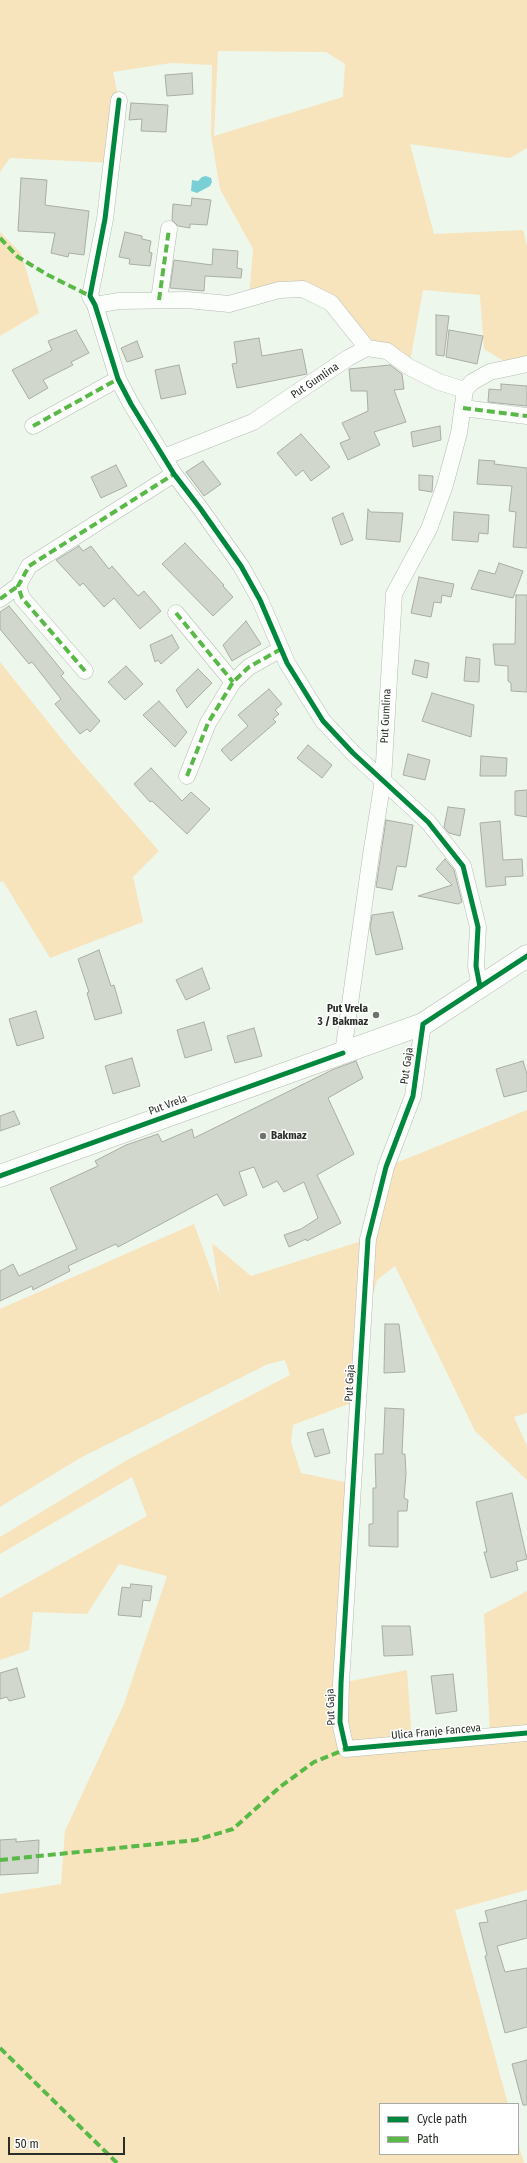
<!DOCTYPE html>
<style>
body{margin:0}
#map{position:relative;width:527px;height:2163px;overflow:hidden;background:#eef7ec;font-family:"Fira Sans Condensed",sans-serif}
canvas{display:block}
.legend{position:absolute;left:379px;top:2103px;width:140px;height:52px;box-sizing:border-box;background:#fff;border:1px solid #a9aba9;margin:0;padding:5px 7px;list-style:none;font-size:12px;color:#292e28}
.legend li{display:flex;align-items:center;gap:8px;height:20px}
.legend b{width:20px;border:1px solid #a9aba9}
.scale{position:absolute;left:8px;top:2137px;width:117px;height:18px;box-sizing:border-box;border:2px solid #292e28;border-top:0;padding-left:5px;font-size:12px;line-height:14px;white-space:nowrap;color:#292e28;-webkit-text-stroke:3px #fff;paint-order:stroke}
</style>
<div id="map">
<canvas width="527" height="2163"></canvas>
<ul class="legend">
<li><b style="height:5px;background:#00873e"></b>Cycle path</li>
<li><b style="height:5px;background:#58b947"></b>Path</li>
</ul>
<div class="scale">50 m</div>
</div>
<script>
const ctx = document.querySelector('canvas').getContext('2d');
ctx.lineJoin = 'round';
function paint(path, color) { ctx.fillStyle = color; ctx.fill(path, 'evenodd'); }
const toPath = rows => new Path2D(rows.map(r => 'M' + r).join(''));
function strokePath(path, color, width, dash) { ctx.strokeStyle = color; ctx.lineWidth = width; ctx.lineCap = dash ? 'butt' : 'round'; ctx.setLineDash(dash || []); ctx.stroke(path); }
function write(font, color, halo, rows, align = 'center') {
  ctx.font = font + ' "Fira Sans Condensed",sans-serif'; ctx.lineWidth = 3; ctx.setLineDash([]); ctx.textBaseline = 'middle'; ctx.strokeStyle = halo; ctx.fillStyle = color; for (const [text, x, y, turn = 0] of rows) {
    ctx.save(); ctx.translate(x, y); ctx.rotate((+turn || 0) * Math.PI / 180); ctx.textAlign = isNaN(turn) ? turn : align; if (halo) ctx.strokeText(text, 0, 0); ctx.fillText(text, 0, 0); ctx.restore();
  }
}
paint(toPath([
 [0,0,527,0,527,148,510,158,410,144,434,234,523,230,527,246,527,364,514,367,484,349,480,295,423,290,409,367,353,329,303,289,249,297,253,249,220,189,211,135,212,65,171,63,113,72,119,100,113,163,10,158,0,172],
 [218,51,326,52,345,64,343,97,214,136],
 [0,232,21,253,39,313,0,336],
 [0,662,73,753,159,851,133,877,143,922,50,958,3,881,0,882],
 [527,1110,527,1413,514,1417,527,1446,527,1480,475,1431,395,1266,377,1280,363,1331,359,1400,293,1425,291,1442,301,1473,354,1484,341,1683,407,1670,412,1742,490,1733,484,1614,527,1591,527,1890,455,1910,508,2104,380,2104,380,2154,518,2154,518,2143,524,2163,0,2163,0,1894,61,1884,65,1831,124,1704,167,1576,119,1564,87,1614,33,1612,29,1650,0,1660,0,1598,147,1516,132,1477,0,1554,0,1537,127,1460,290,1375,285,1360,268,1364,80,1458,0,1507,0,1309,194,1224,220,1295,212,1243,251,1276,368,1239,386,1167]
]), '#f7e4bc');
paint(toPath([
 [206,176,211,178,212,182,210,186,197,193,191,191,192,180,198,181,202,177]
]), '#78d0d6');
const building = toPath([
 [192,73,193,94,167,96,165,75,192,73],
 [131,103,168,105,166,132,141,131,142,119,129,120,131,103],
 [21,178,47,180,45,205,89,211,84,255,69,253,68,257,51,253,55,233,18,231,21,178],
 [192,198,211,200,207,225,190,224,190,228,178,226,172,220,173,204,191,206,192,198],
 [125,232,142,236,142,239,151,241,149,252,152,253,150,266,129,264,130,259,119,257,125,232],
 [213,249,238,251,237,268,242,269,241,278,205,276,204,291,170,288,174,260,212,265,213,249],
 [436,315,449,316,444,356,436,355,436,315],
 [76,330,89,353,71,362,73,365,43,380,48,388,29,399,12,370,52,350,48,341,76,330],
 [449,330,483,336,477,364,446,357,449,330],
 [259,338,262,356,302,349,307,374,237,388,232,364,237,363,234,342,259,338],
 [137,341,143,357,127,362,121,348,137,341],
 [179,365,186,394,161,399,155,370,179,365],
 [390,365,402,374,404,389,394,390,406,422,374,432,380,445,348,460,340,443,350,439,342,423,368,411,367,391,351,391,349,369,390,365],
 [501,384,527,386,527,406,488,402,489,389,501,390,501,384],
 [440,426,441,440,413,447,411,432,440,426],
 [301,434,330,467,311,481,303,470,296,476,277,453,301,434],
 [479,460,495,461,494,464,527,468,527,548,513,547,516,512,509,511,512,486,477,484,479,460],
 [203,461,221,484,204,496,186,472,203,461],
 [116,465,127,486,101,498,91,477,116,465],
 [419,475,433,476,432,492,419,490,419,475],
 [368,509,371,512,403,513,400,542,366,539,368,509],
 [454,512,489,515,488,534,479,533,478,542,452,540,454,512],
 [343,513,353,540,341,545,332,518,343,513],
 [185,543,224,585,223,586,233,597,213,616,162,564,185,543],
 [79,546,83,551,91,546,109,569,112,566,138,596,144,591,161,611,140,629,114,598,104,607,83,583,80,586,56,560,79,546],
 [499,563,523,571,513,598,471,589,479,570,495,574,499,563],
 [419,577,454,584,451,597,442,595,441,603,434,602,431,617,411,613,419,577],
 [516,595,527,595,527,692,511,691,511,683,508,681,508,666,495,665,493,644,515,644,516,595],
 [9,606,64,673,61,676,100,721,90,732,87,729,80,734,55,704,61,699,32,662,29,664,0,629,0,612,9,606],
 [246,621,261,644,232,661,223,645,246,621],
 [172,635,179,648,161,664,158,660,155,662,150,645,172,635],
 [466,657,480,659,479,682,464,681,466,657],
 [415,660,429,663,427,678,412,674,415,660],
 [126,666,143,684,125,700,108,682,126,666],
 [198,669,212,683,187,708,176,690,198,669],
 [269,689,282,704,275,710,279,714,273,719,276,722,231,761,221,750,248,726,238,715,269,689],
 [432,693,474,705,471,737,422,721,432,693],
 [159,701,187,732,175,747,143,715,159,701],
 [308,745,332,765,322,778,297,758,308,745],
 [408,754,430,760,425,780,403,775,408,754],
 [481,756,507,758,506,776,480,776,481,756],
 [151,768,182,801,191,792,210,809,187,834,152,801,150,802,134,784,151,768],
 [527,790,527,817,515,815,515,791,527,790],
 [448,807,465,809,460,836,449,833,444,827,448,807],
 [386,820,413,825,406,867,397,866,392,890,376,887,386,820],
 [500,821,503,860,522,859,523,876,505,877,506,885,486,887,480,823,500,821],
 [445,859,454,870,462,902,458,904,418,896,452,885,436,869,445,859],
 [393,912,403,949,376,955,370,928,372,915,393,912],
 [99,950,111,986,114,985,122,1013,95,1020,87,993,89,992,78,959,99,950],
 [202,968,210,989,186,1000,176,980,202,968],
 [36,1011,44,1038,17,1046,9,1019,36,1011],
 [204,1022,212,1050,185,1058,177,1030,204,1022],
 [254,1028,262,1056,235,1063,227,1036,254,1028],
 [132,1058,140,1086,113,1094,105,1066,132,1058],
 [356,1061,363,1078,328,1098,354,1154,317,1175,341,1223,307,1241,306,1239,289,1247,284,1235,301,1229,318,1218,304,1182,284,1192,277,1181,263,1188,254,1167,239,1172,247,1195,224,1206,217,1194,118,1247,116,1244,68,1266,70,1271,33,1290,32,1286,0,1301,0,1271,13,1264,19,1276,77,1249,50,1188,98,1166,95,1161,126,1145,158,1134,162,1142,192,1129,194,1138,332,1070,356,1061],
 [523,1061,527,1074,527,1091,504,1097,496,1069,523,1061],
 [14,1111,20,1124,0,1131,0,1116,14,1111],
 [385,1324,399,1324,405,1372,384,1373,385,1324],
 [385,1408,404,1409,402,1454,405,1454,406,1474,404,1498,408,1500,407,1511,398,1511,398,1547,369,1546,369,1524,373,1524,373,1488,376,1488,375,1454,383,1454,385,1408],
 [323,1429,330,1453,315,1457,307,1433,323,1429],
 [512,1493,527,1559,516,1562,518,1570,491,1578,484,1552,487,1552,476,1502,512,1493],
 [131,1584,152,1586,150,1601,143,1600,141,1617,118,1615,122,1587,130,1588,131,1584],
 [382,1626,410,1626,413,1655,384,1656,382,1626],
 [17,1668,25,1697,9,1701,7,1697,0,1699,0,1673,17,1668],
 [453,1674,457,1711,436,1714,431,1676,453,1674],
 [16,1839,16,1842,39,1840,38,1873,0,1875,0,1840,16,1839],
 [527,1900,527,1938,497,1946,505,1972,527,1968,527,2027,505,2033,485,1956,487,1955,479,1923,488,1922,485,1911,527,1900],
 [527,2060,527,2105,523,2105,512,2064,527,2060]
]);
paint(building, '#d2d7ce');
strokePath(building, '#a9ada4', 1);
const minor = toPath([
 [119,100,105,219,90,296,95,305,118,379,131,404,174,474,200,508,241,566,260,600,287,663,323,721,353,753,428,822,463,866,478,927,476,966,480,987],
 [159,300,169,229],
 [95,305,119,301,187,300,229,304,279,290,303,289,331,303,367,348],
 [463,408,527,416],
 [33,426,118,379],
 [164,457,253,422,348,358,367,348,387,351,409,367,439,382,465,390],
 [0,599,18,586],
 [176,613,233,682],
 [85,671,22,598,18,586,29,566,174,474],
 [187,776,208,723,233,682,249,667,281,649],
 [423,1024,413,1096,386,1167,368,1239,341,1683,340,1722,346,1749,527,1733],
 [343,1053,371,855,383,780,394,594,429,529,445,485,459,433,465,390,472,382,490,372,527,364]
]);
const secondary = toPath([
 [0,1176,423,1024,527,956]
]);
strokePath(minor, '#b5bcb4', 17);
strokePath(secondary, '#b5bcb4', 23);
strokePath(minor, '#fcfefc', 16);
strokePath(secondary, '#fcfefc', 22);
strokePath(toPath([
 [0,238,18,257,48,275,90,296],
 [159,300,169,229],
 [463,408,527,416],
 [33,426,118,379],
 [0,599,18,586],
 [176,613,233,682],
 [85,671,22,598,18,586,29,566,174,474],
 [187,776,208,723,233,682,249,667,281,649],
 [0,1860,196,1840,233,1829,280,1787,314,1762,346,1749],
 [0,2048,117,2163]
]), '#58b947', 4, [8, 4]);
strokePath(toPath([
 [119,100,105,219,90,296,95,305,118,379,131,404,174,474,200,508,241,566,260,600,287,663,323,721,353,753,428,822,463,866,478,927,476,966,480,987],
 [527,956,423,1024,413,1096,386,1167,368,1239,341,1683,340,1722,346,1749,527,1733],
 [0,1176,343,1053]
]), '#00873e', 5);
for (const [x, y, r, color] of [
 [376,1015,4,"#6e746d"],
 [263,1136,4,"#6e746d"]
]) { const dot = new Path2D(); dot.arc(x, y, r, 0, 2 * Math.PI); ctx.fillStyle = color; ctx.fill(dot); strokePath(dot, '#fff', 1.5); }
write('11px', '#292e28', '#fff', [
 ["Put Gumlina",315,381,-34],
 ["Put Gumlina",386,716,-87],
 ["Put Gaja",407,1066,-82],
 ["Put Vrela",168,1105,-20],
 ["Put Gaja",350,1383,-87],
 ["Put Gaja",331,1707,-92],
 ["Ulica Franje Fanceva",436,1732,-5]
]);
write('bold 11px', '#292e28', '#fff', [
 ["Put Vrela",368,1009],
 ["3 / Bakmaz",368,1022],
 ["Bakmaz",271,1136,"left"]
], 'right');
</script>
